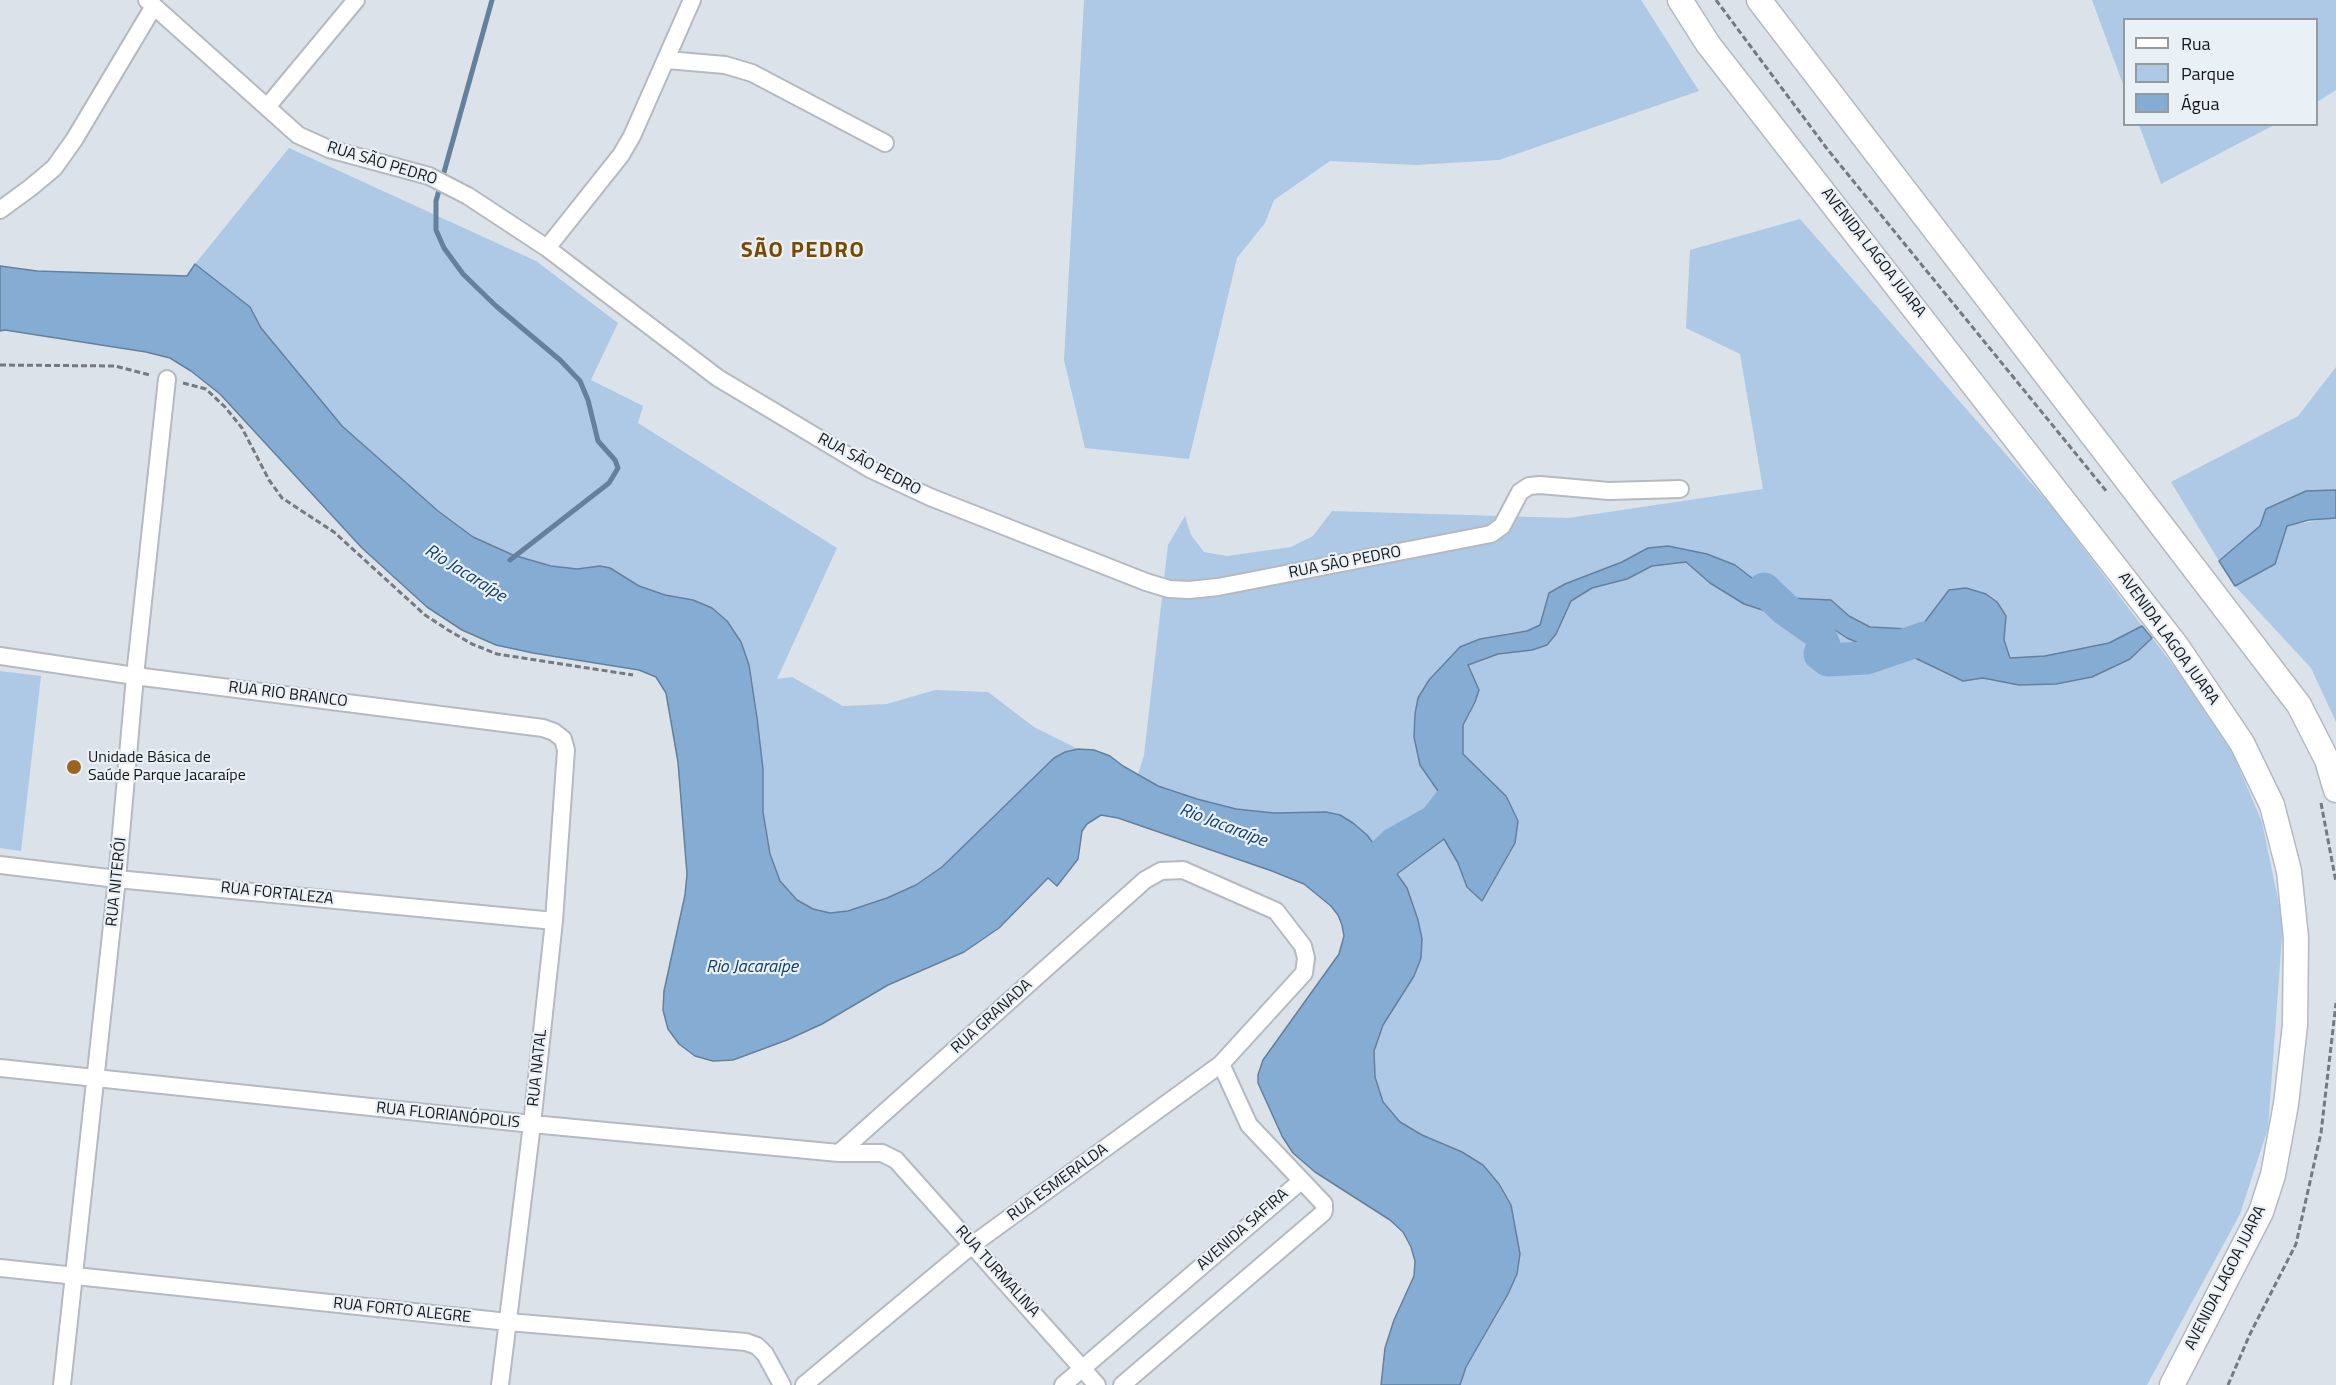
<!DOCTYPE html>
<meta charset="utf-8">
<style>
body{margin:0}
#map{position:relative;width:2336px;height:1385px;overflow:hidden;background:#dce2e9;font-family:"Titillium Web",sans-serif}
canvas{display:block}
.legend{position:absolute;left:2123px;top:18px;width:195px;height:108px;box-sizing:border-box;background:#e9f0f6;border:2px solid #959a9e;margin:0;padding:8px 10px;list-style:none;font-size:18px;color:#16181a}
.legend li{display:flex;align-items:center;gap:12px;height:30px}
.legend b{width:30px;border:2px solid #959a9e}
</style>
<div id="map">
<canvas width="2336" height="1385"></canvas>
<ul class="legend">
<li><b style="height:8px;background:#fff"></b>Rua</li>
<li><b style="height:16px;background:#adc9e5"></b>Parque</li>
<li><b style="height:16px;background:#85add4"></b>Água</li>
</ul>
</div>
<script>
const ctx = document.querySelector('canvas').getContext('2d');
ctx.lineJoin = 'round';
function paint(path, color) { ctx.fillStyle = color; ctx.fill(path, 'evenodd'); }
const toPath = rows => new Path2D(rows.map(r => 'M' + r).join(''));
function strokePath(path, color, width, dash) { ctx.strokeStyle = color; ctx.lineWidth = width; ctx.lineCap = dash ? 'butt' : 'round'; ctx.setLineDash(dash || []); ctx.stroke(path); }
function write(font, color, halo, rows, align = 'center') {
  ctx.font = font + ' "Titillium Web",sans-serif'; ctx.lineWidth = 4.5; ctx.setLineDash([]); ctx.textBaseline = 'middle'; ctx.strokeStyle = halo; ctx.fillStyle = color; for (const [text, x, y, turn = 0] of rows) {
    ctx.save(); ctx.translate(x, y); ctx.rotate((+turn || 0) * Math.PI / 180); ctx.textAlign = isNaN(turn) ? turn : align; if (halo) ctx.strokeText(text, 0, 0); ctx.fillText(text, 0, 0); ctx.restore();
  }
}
paint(toPath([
 [1084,0,1641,0,1699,91,1499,160,1416,165,1330,161,1274,200,1265,223,1237,258,1189,459,1085,448,1064,360],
 [2092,0,2336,0,2336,90,2317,102,2316,20,2124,20,2124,87],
 [2139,125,2274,125,2161,184],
 [289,148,536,261,618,323,591,380,643,406,638,423,837,548,777,679,792,677,843,706,887,704,935,690,988,692,1034,727,1078,749,1065,752,1054,758,942,867,916,885,887,898,848,911,831,913,813,909,797,900,780,881,770,854,763,812,763,769,757,718,749,665,693,600,665,595,639,586,610,568,600,566,577,569,551,566,513,555,473,537,438,511,342,426,261,328,250,307,195,264],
 [1800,219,2053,508,2142,626,2109,643,2045,656,2010,658,2004,640,2006,616,1986,594,1966,588,1949,590,1924,623,1908,629,1870,627,1849,616,1831,600,1788,598,1761,585,1735,565,1648,548,1622,562,1594,572,1549,593,1540,625,1527,631,1508,633,1461,647,1429,680,1418,698,1415,714,1426,775,1438,791,1440,807,1432,818,1415,835,1381,855,1377,850,1326,812,1274,813,1236,809,1197,799,1158,786,1138,775,1144,755,1168,545,1185,516,1191,535,1204,552,1227,556,1291,547,1313,536,1332,511,1568,518,1763,489,1740,354,1686,328,1690,250],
 [2336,367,2336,490,2306,491,2219,561,2171,482,2298,416],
 [2331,518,2336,518,2336,722,2311,668,2235,586,2275,564,2287,526],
 [1686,562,1710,583,1744,604,1775,614,1826,624,1847,638,1879,652,1913,657,1963,681,1983,678,2019,685,2130,659,2152,638,2222,728,2262,822,2283,923,2268,1128,2240,1214,2147,1385,1460,1385,1466,1367,1508,1295,1422,1135,1400,1122,1383,1102,1375,1077,1374,1051,1383,1025,1414,976,1421,958,1407,888,1397,875,1444,838,1458,863,1467,887,1482,901,1515,843,1482,774,1463,754,1463,725,1475,702,1468,665,1498,654,1532,650,1556,634,1571,601,1592,588,1627,579,1652,566],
 [0,671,41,676,21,851,0,848]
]), '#adc9e5');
const water = toPath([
 [195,264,250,307,261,328,342,426,438,511,473,537,513,555,551,566,577,569,600,566,610,568,639,586,665,595,693,600,712,608,727,621,741,642,749,665,757,718,763,769,763,812,770,854,780,881,797,900,813,909,830,913,848,911,887,898,916,885,942,867,1054,758,1065,752,1078,749,1094,750,1110,756,1123,766,1158,786,1197,799,1236,809,1274,813,1326,812,1340,815,1353,823,1367,835,1382,855,1415,835,1432,818,1440,807,1438,791,1420,765,1414,737,1415,714,1418,698,1429,680,1460,647,1480,639,1527,631,1540,625,1549,593,1565,584,1622,562,1648,548,1668,546,1707,554,1735,565,1761,585,1788,598,1831,600,1849,616,1870,627,1908,629,1924,623,1949,590,1966,588,1986,594,1997,602,2006,616,2004,640,2010,658,2045,656,2109,643,2142,626,2152,638,2130,659,2092,677,2056,684,2019,685,1983,678,1963,681,1913,657,1879,652,1847,638,1826,624,1775,614,1744,604,1710,583,1686,562,1652,566,1627,579,1592,588,1571,601,1556,634,1547,645,1532,650,1498,654,1468,665,1479,690,1475,702,1463,725,1463,754,1506,796,1518,821,1515,843,1482,901,1467,887,1458,863,1444,839,1397,874,1407,888,1418,920,1422,939,1421,958,1414,976,1383,1025,1374,1051,1375,1077,1383,1102,1400,1122,1422,1135,1462,1152,1483,1165,1499,1184,1511,1205,1520,1254,1517,1274,1508,1294,1466,1367,1460,1385,1381,1385,1385,1348,1394,1320,1414,1276,1415,1261,1411,1247,1403,1232,1390,1220,1315,1172,1293,1153,1282,1136,1258,1083,1258,1075,1263,1060,1339,954,1344,936,1342,925,1338,915,1331,906,1304,884,1272,871,1118,818,1101,815,1087,824,1082,831,1078,859,1057,886,1048,878,999,928,964,952,888,985,822,1024,787,1040,733,1060,713,1061,695,1056,679,1044,668,1029,663,1010,664,991,685,895,687,874,678,762,666,693,656,677,639,670,533,653,496,645,462,630,427,607,362,548,220,394,191,371,170,358,146,352,5,330,0,331,0,266,37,271,187,276,195,264],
 [2336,490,2336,518,2309,520,2287,526,2275,564,2235,586,2219,561,2260,526,2266,509,2306,491,2336,490]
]);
paint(water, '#85add4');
strokePath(water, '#64809c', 1.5);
strokePath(toPath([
 [492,0,436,201,436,230,444,248,463,274,496,306,560,360,580,381,588,400,598,441,615,460,618,468,609,483,510,560]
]), '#64809c', 5);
strokePath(toPath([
 [1764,589,1786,610,1819,633,1824,645,1820,654,1828,660,1866,658,1925,638],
 [1353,882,1394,844,1435,821,1449,803]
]), '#85add4', 33);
const minor = toPath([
 [147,0,298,135,329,149,429,176,468,196,547,248,718,378,870,469,930,497,1146,582,1169,589,1189,590,1218,587,1491,534,1502,526,1520,492,1529,486,1540,485,1609,491,1680,489],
 [667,60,725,65,752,73,885,143],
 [267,107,356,0],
 [0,210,30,188,54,168,74,140,154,6],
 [547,248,621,155,632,136,692,0],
 [0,656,135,676,543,728,554,732,563,739,566,750,554,921,532,1124,500,1385],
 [0,865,117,879,554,921],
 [0,1068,532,1124,839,1153,882,1153,896,1160,1097,1385],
 [0,1268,508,1322,746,1342,757,1346,765,1354,782,1385],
 [62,1385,117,879,135,676,167,379],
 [804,1385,972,1245,1221,1064,1304,973,1306,958,1303,946,1276,911,1183,870,1161,871,1145,880,839,1153],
 [1063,1385,1301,1181],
 [1122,1385,1323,1213,1324,1210,1324,1204,1249,1125,1221,1064]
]);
const secondary = toPath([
 [1680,0,1708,44,2176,645,2242,743,2272,805,2289,871,2296,938,2295,1025,2286,1104,2273,1175,2261,1212,2172,1385],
 [1759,0,2299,705,2327,760,2336,790]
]);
strokePath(minor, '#b4bac0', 20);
strokePath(secondary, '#b4bac0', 27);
strokePath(toPath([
 [1716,0,1828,150,2107,492],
 [0,365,115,366,150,375],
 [183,383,206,389,225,407,242,428,269,480,282,498,334,532,425,615,448,630,472,644,497,654,633,675],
 [2321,803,2336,882],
 [2228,1385,2250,1334,2296,1244,2321,1133,2336,1003]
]), '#767a7e', 3, [6, 3]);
strokePath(minor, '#fff', 16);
strokePath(secondary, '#fff', 24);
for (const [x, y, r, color] of [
 [74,767,8,"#9b641e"]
]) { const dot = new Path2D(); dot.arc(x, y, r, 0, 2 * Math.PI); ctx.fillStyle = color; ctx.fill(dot); strokePath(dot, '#e9f0f6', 2); }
write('16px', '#16181a', '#e9f0f6', [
 ["RUA SÃO PEDRO",382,164,17],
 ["AVENIDA LAGOA JUARA",1873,253,52],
 ["RUA SÃO PEDRO",869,465,28],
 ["RUA SÃO PEDRO",1345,563,-11],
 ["AVENIDA LAGOA JUARA",2168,639,54],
 ["RUA RIO BRANCO",288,695,7],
 ["RUA NITERÓI",117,882,-84],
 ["RUA FORTALEZA",277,894,6],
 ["RUA GRANADA",992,1017,-42],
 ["RUA NATAL",538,1068,-84],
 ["RUA FLORIANÓPOLIS",448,1116,6],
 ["RUA ESMERALDA",1058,1183,-36],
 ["AVENIDA SAFIRA",1243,1230,-41],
 ["RUA TURMALINA",997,1272,48],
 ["AVENIDA LAGOA JUARA",2226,1278,-63],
 ["RUA FORTO ALEGRE",402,1311,6]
]);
write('16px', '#16181a', '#e9f0f6', [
 ["Unidade Básica de",88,758],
 ["Saúde Parque Jacaraípe",88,776]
], 'left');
write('italic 18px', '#134066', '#e9f0f6', [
 ["Rio Jacaraípe",465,574,32],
 ["Rio Jacaraípe",1223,826,21],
 ["Rio Jacaraípe",752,968]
]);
ctx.letterSpacing = '1.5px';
write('bold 22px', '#794900', '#e9f0f6', [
 ["SÃO PEDRO",803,252]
]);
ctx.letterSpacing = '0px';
</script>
